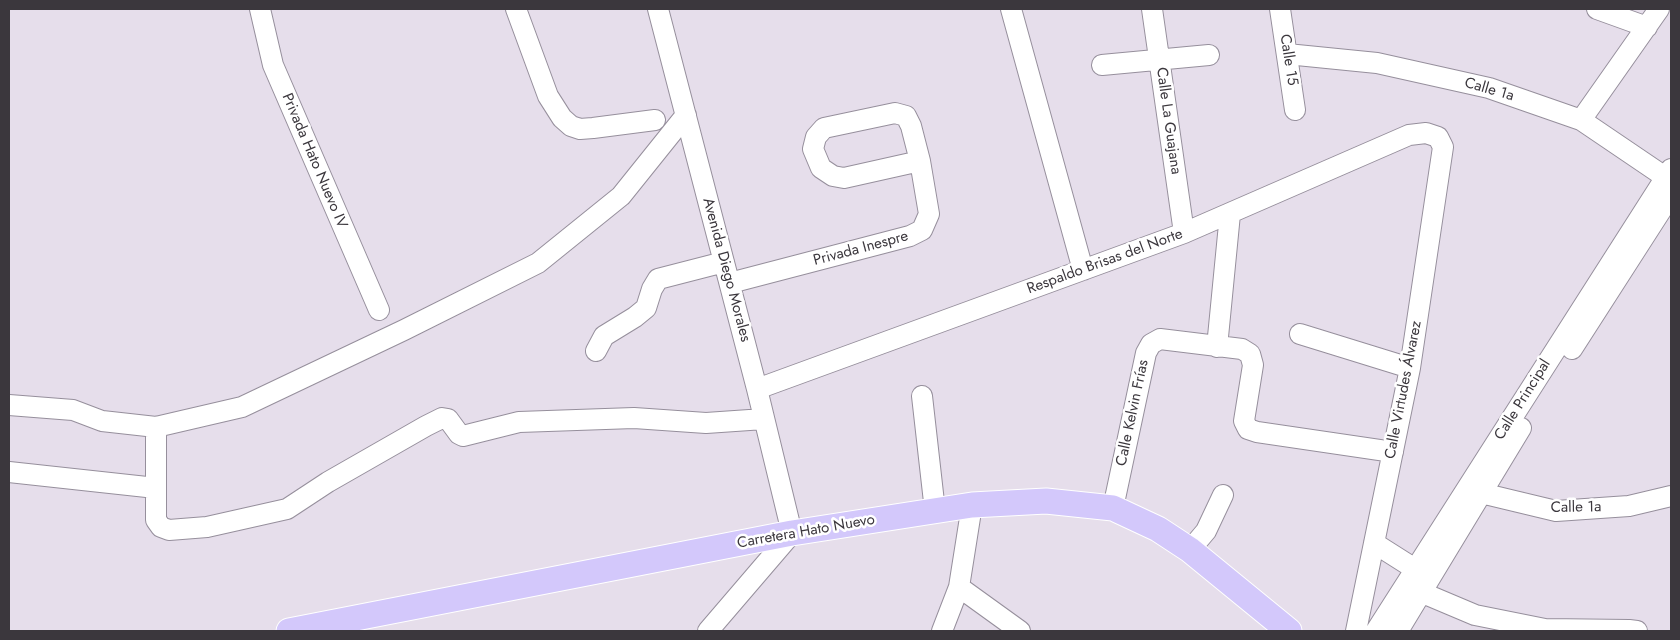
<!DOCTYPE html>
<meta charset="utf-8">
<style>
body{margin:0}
#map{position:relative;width:1680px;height:640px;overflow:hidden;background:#e6deeb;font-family:Jost,sans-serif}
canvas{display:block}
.frame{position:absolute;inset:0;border:10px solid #3b373d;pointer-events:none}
</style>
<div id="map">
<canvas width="1680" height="640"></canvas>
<div class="frame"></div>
</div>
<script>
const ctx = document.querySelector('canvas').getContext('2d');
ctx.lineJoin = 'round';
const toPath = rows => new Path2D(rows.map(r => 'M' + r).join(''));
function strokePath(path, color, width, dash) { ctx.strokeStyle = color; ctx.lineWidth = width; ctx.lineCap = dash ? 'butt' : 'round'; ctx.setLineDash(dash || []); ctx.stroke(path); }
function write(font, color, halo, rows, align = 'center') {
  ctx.font = font + ' Jost,sans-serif'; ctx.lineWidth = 5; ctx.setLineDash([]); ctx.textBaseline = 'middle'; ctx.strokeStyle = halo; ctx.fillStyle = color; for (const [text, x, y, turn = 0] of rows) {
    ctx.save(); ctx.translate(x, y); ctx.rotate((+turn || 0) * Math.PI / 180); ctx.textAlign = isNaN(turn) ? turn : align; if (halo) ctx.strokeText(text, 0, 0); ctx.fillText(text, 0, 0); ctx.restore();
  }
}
const minor = toPath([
 [260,9,273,65,379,310],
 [516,9,548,96,562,118,571,126,580,129,593,128,655,120],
 [658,9,757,389,792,533,708,631],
 [1011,9,1083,270],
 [1152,9,1184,233],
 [1280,9,1295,110],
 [1597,9,1647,27],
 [1287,54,1377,63,1489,88,1581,120,1671,181],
 [1102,65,1209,55],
 [1581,120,1659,9],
 [730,283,910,236,922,230,929,214,920,161,911,126,906,116,895,113,824,128,816,137,813,149,821,168,833,176,844,178,920,161],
 [1300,334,1410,368],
 [1217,347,1230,214],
 [1572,349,1671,195],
 [596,351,604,336,635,317,646,308,652,289,658,279,724,262],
 [757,389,1184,233,1409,135,1426,133,1438,137,1443,147,1410,368,1356,631],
 [922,396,935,511],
 [9,405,73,410,102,421,156,427,242,407,404,330,538,263,621,196,686,115],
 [156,427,156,520,161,527,169,530,207,527,287,509,328,482,426,426,442,418,448,419,459,434,463,436,519,422,634,418,706,423,764,419],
 [9,472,156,488],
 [1481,493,1556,511,1629,506,1671,496],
 [1113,508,1146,353,1151,344,1160,339,1242,349,1250,354,1253,365,1244,421,1248,429,1257,432,1393,452],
 [1374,543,1415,569],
 [1190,550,1206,531,1223,495],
 [959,587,1020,631],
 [1411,588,1475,615,1545,629,1629,630,1637,631],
 [942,631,959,587,972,505],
 [1376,631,1671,169],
 [1398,631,1521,428]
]);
const major = toPath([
 [289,631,792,533,972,505,1046,501,1113,508,1158,529,1190,550,1289,631]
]);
strokePath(minor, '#968f9c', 22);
strokePath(major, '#fff', 27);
strokePath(minor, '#fff', 20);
strokePath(major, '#d3c8fb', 25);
write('15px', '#3b373d', '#fff', [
 ["Calle 15",1288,60,81],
 ["Calle 1a",1489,90,16],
 ["Calle La Guajana",1168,121,82],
 ["Privada Hato Nuevo IV",314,161,67],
 ["Privada Inespre",861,249,-15],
 ["Respaldo Brisas del Norte",1105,262,-20],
 ["Avenida Diego Morales",726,270,75],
 ["Calle Virtudes Álvarez",1404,390,-79],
 ["Calle Principal",1523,400,-58],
 ["Calle Kelvin Frías",1133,413,-78],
 ["Calle 1a",1576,508,-1],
 ["Carretera Hato Nuevo",806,532,-10]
]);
</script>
